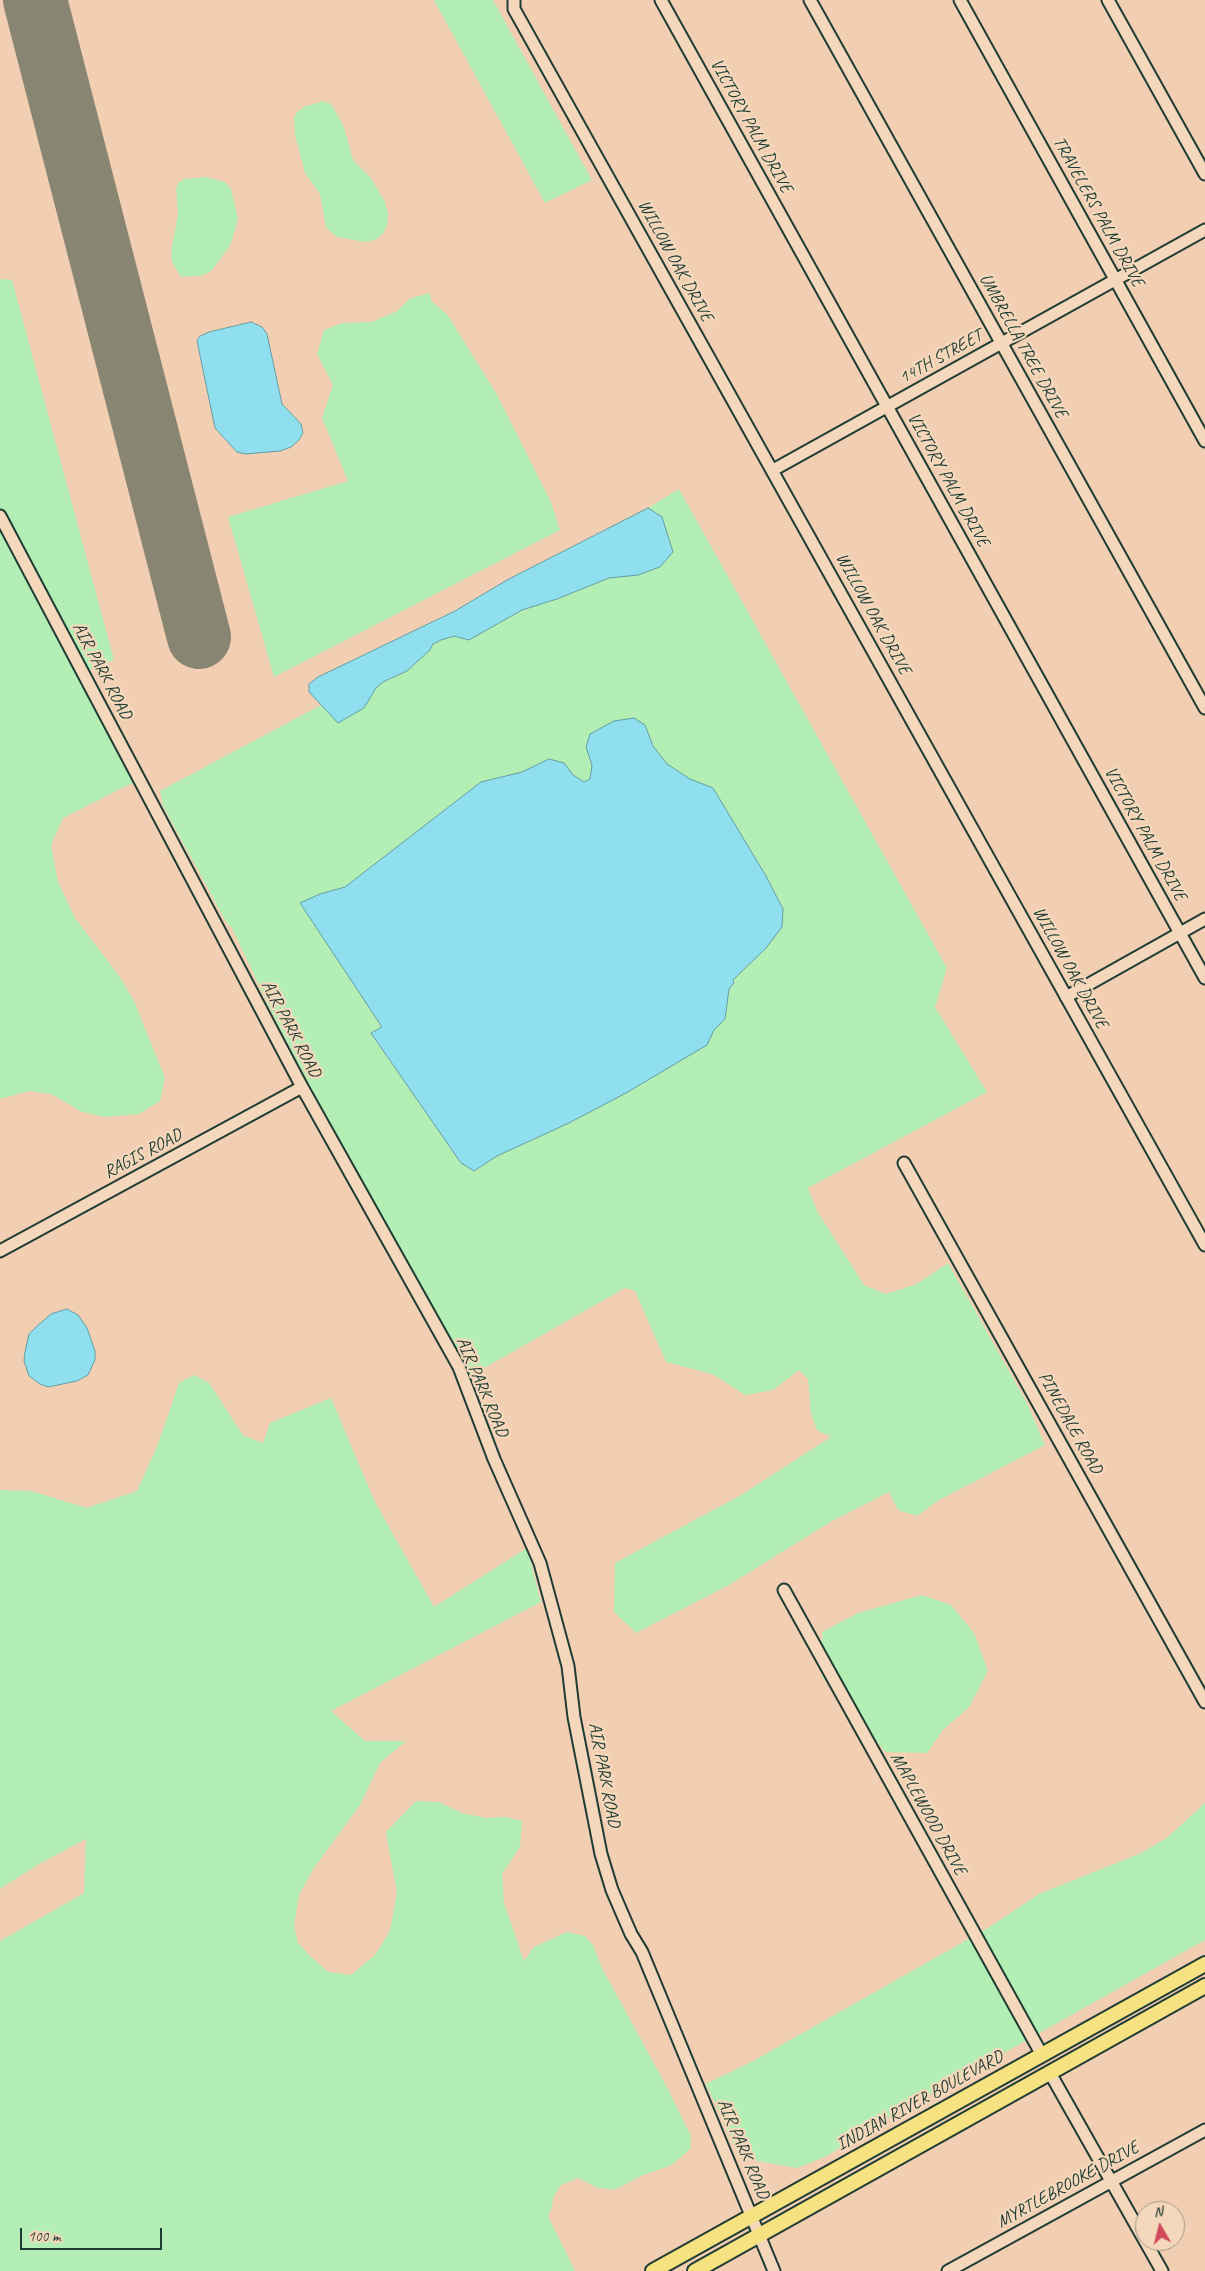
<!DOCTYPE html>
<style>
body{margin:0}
#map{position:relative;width:1205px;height:2271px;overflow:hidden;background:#f2ceb2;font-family:Caveat,sans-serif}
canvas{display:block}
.north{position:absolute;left:1135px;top:2201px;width:50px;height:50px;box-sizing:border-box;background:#f5d8bb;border:1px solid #9f9a85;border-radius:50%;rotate:352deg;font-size:14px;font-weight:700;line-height:20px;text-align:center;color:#1f3d34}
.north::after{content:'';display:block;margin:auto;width:18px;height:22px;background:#d1495b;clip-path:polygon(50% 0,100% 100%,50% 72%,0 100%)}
.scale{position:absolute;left:20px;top:2228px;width:142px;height:22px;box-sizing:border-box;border:2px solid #1f3d34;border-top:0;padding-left:6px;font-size:15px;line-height:18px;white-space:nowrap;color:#1f3d34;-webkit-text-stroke:4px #f5d8bb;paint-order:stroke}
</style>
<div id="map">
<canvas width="1205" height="2271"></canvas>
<div class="north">N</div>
<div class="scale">100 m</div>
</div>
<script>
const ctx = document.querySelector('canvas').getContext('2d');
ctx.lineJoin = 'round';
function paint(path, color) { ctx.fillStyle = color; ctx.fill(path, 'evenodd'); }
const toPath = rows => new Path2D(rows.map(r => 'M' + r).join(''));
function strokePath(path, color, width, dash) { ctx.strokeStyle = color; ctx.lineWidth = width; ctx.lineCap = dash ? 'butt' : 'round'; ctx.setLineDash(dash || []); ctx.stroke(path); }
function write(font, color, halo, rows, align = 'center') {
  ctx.font = font + ' Caveat,sans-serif'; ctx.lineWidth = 4.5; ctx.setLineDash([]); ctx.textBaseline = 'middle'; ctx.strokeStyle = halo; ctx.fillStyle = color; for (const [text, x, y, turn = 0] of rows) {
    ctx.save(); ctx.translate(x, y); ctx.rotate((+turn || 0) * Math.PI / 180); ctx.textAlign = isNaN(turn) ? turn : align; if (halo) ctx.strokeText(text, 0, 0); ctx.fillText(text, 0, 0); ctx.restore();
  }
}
paint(toPath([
 [434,0,493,0,592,180,545,203],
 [323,101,331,104,338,116,344,127,353,160,371,178,385,202,388,214,387,226,383,234,375,240,364,242,337,237,331,232,326,227,320,194,305,173,295,135,294,118,297,112,304,107],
 [206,177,225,182,231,189,238,219,230,246,211,271,201,276,181,277,172,262,171,253,178,214,176,189,178,183,184,179],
 [0,279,12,280,114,660,82,673,140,779,63,818,51,845,58,882,75,918,120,977,134,1001,165,1078,160,1101,139,1114,105,1117,82,1112,51,1094,29,1091,0,1099],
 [430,293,431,301,447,314,496,393,551,502,560,530,274,677,228,517,348,481,322,418,333,385,317,354,324,330,343,323,372,322,397,311,411,298],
 [679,489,947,968,935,1007,987,1092,808,1188,817,1211,864,1285,886,1294,917,1284,948,1263,1027,1403,1045,1445,939,1500,917,1516,898,1510,889,1492,832,1521,729,1585,636,1633,614,1612,615,1563,741,1495,831,1437,817,1430,811,1413,808,1379,799,1370,773,1390,745,1395,712,1374,666,1362,635,1291,625,1288,463,1380,271,1011,231,926,229,927,163,806,160,791,321,705,337,722,364,708,376,688,383,682,407,671,430,650,433,644,441,640,454,636,469,640,522,610,557,599,609,578,638,575,660,567,662,518,648,508],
 [645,725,653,746,667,764,690,780,713,788,766,876,783,909,781,927,766,948,733,980,734,984,729,989,725,1019,714,1030,707,1045,626,1093,569,1123,497,1156,474,1171,461,1163,371,1033,382,1028,301,904,320,894,345,887,481,782,522,772,549,759,563,763,573,775,584,782,590,779,592,765,586,747],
 [194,1375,209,1383,243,1435,263,1443,270,1423,331,1398,374,1500,434,1607,527,1548,541,1602,331,1711,365,1741,406,1741,380,1763,360,1805,314,1868,299,1895,294,1926,298,1943,310,1956,328,1972,351,1975,375,1955,390,1931,397,1893,386,1832,416,1801,439,1802,462,1813,486,1818,506,1817,522,1821,520,1847,502,1874,504,1903,524,1961,534,1947,567,1932,585,1936,593,1945,602,1968,667,2087,691,2136,690,2149,672,2165,641,2176,615,2190,598,2188,578,2178,561,2185,553,2198,552,2207,548,2216,575,2271,0,2271,0,1941,84,1893,86,1839,39,1864,0,1889,0,1490,31,1491,87,1508,137,1491,157,1447,179,1383],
 [922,1595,951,1605,974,1633,988,1671,969,1707,943,1730,927,1753,885,1752,863,1723,822,1677,822,1632,858,1613],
 [1205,1803,1205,1940,872,2127,827,2156,797,2168,740,2158,706,2084,753,2061,988,1928,1039,1894,1139,1854,1167,1838]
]), '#b3efb5');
const water = toPath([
 [251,322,262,327,267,334,282,404,301,424,303,433,299,440,291,447,280,451,245,454,237,452,215,428,197,341,200,336,209,332,251,322],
 [648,508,662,517,673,552,660,567,638,575,609,578,557,599,522,610,469,640,454,636,441,640,433,644,430,650,407,671,383,682,376,688,364,708,338,723,309,692,309,684,318,677,455,611,507,580,648,508],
 [634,718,645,725,653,746,667,764,690,779,713,788,766,876,783,909,782,927,766,948,733,980,734,983,729,989,725,1019,714,1030,707,1045,626,1093,569,1123,497,1156,474,1171,461,1163,371,1033,382,1027,300,903,320,894,345,887,481,782,522,772,549,759,564,763,573,775,584,782,590,779,592,765,586,747,590,734,614,721,634,718],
 [67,1309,78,1315,87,1328,95,1351,95,1360,88,1375,77,1381,48,1387,40,1384,29,1376,24,1361,25,1352,29,1334,36,1327,51,1314,67,1309]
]);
paint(water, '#90dfef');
strokePath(water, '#639ea4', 1);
strokePath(toPath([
 [35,0,199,637]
]), '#888673', 64);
const minor = toPath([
 [514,0,514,9,1205,1245],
 [661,0,1205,978],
 [810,0,1205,708],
 [960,0,1205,441],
 [1108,0,1205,174],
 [773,470,1205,230],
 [0,516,302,1087,459,1367,494,1459,540,1563,568,1666,574,1717,601,1854,612,1890,631,1934,642,1952,774,2271],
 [1066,997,1205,919],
 [904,1163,1205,1702],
 [0,1251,302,1087],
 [784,1590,1042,2055],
 [1050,2073,1145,2241],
 [1145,2241,1162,2271],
 [948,2271,1205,2130]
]);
const major = toPath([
 [653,2271,1205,1964],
 [695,2271,1205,1986]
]);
strokePath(minor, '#1f3d34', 15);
strokePath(major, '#1f3d34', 18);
strokePath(minor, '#f5d8bb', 11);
strokePath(major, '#f6e281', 14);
write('18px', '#1f3d34', '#f5d8bb', [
 ["VICTORY PALM DRIVE",751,126,61],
 ["TRAVELERS PALM DRIVE",1098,212,61],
 ["WILLOW OAK DRIVE",675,261,61],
 ["UMBRELLA TREE DRIVE",1023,346,61],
 ["14TH STREET",941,357,-29],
 ["VICTORY PALM DRIVE",948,480,61],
 ["WILLOW OAK DRIVE",873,614,61],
 ["AIR PARK ROAD",102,671,62],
 ["VICTORY PALM DRIVE",1145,834,61],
 ["WILLOW OAK DRIVE",1070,968,61],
 ["AIR PARK ROAD",291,1029,62],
 ["RAGIS ROAD",143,1154,-28],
 ["AIR PARK ROAD",482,1387,67],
 ["PINEDALE ROAD",1070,1423,61],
 ["AIR PARK ROAD",604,1775,79],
 ["MAPLEWOOD DRIVE",928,1814,61],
 ["INDIAN RIVER BOULEVARD",920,2101,-29],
 ["AIR PARK ROAD",743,2149,67],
 ["MYRTLEBROOKE DRIVE",1068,2185,-29]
]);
</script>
